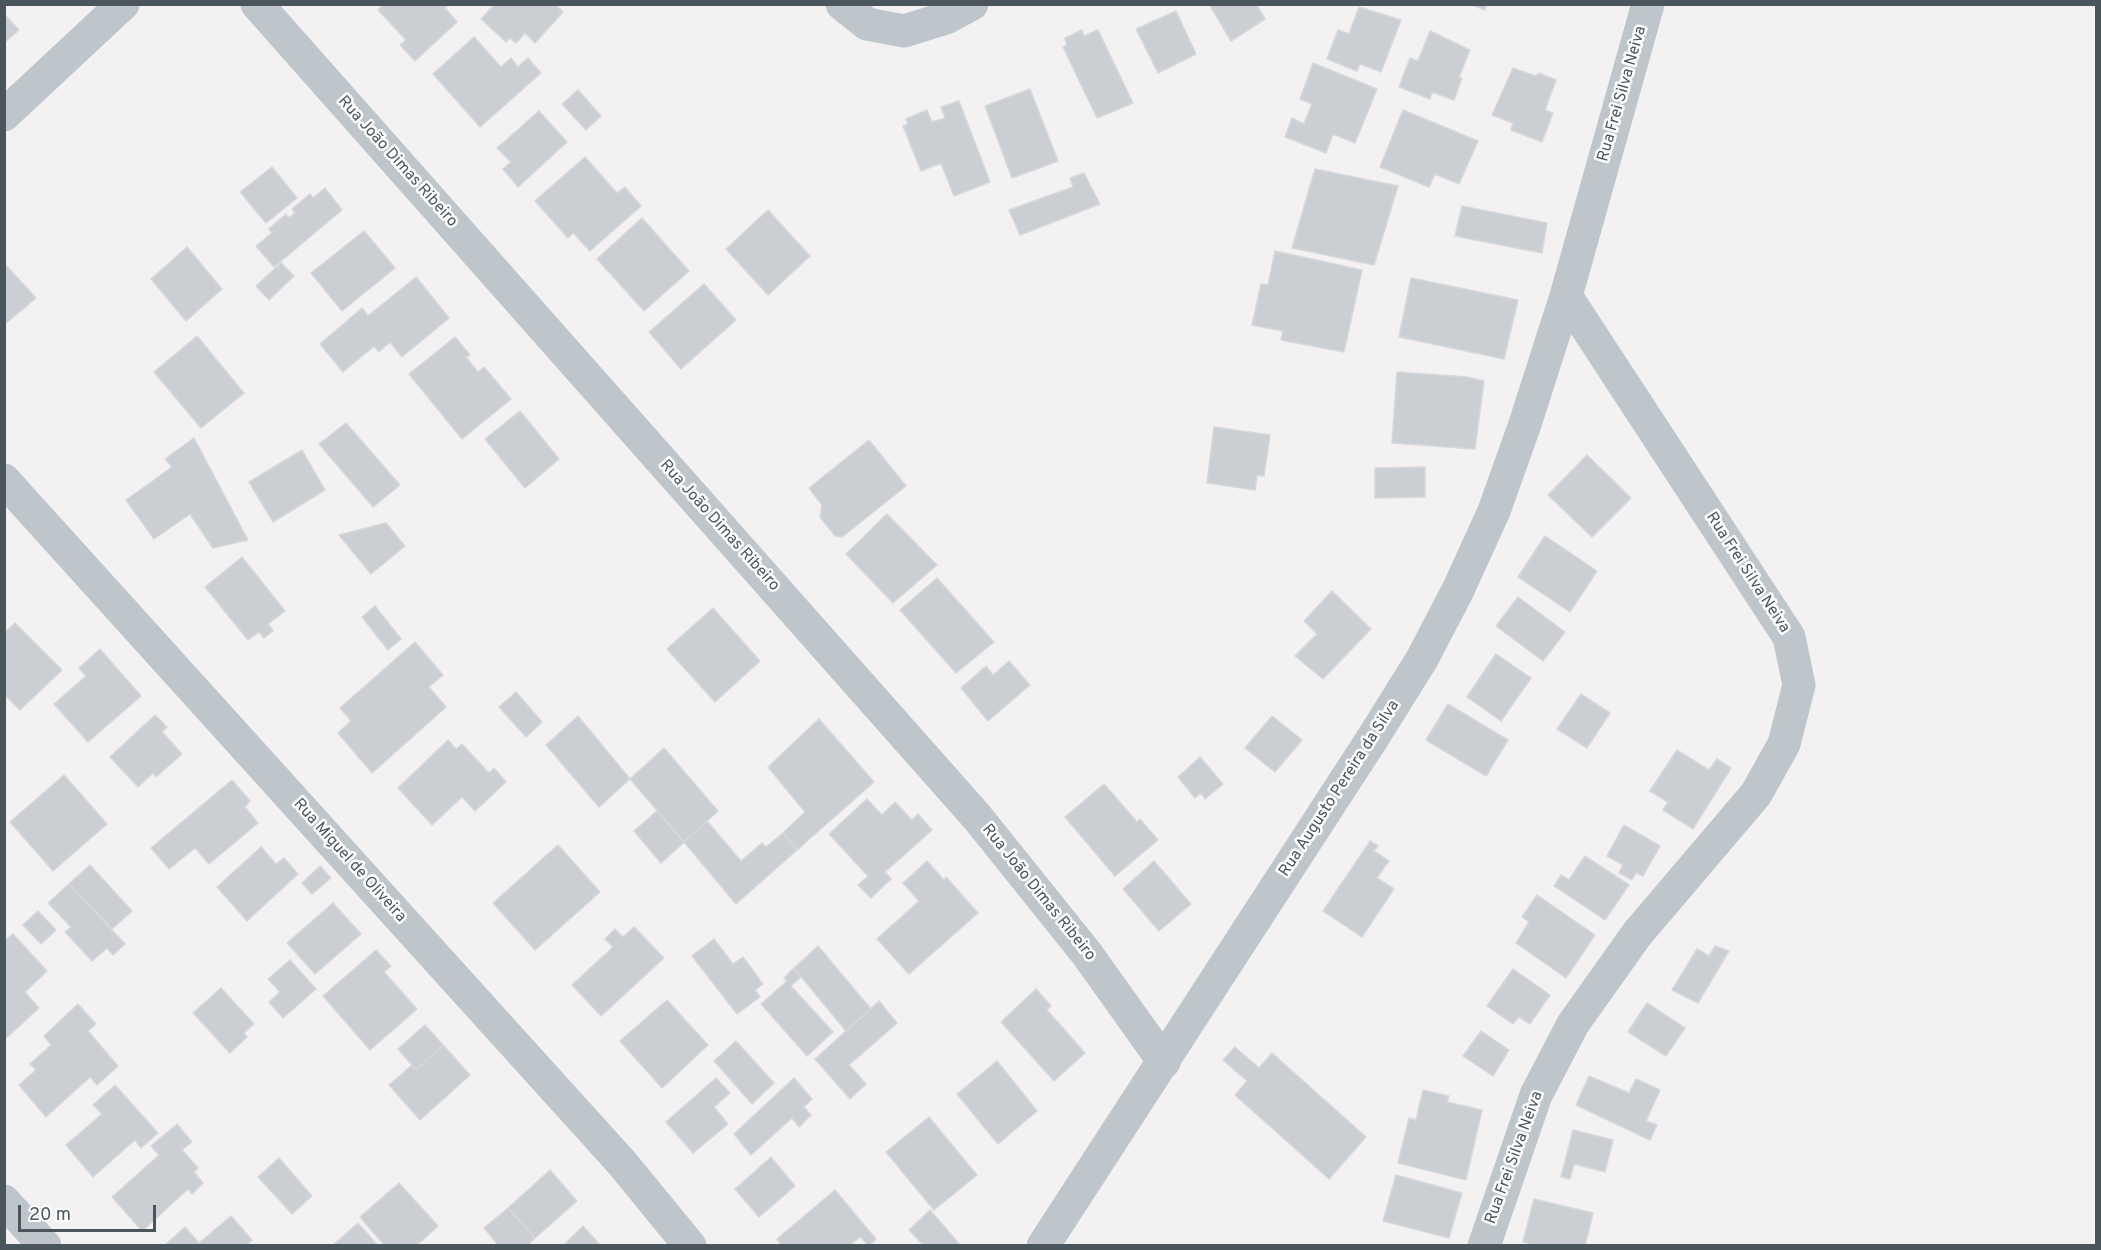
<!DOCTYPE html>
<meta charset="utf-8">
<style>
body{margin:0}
#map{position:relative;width:2101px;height:1250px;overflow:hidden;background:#f3f1f1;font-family:Overpass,sans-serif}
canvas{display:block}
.frame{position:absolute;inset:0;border:6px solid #4b555c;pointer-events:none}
.scale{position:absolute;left:18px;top:1205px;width:138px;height:27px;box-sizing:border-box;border:3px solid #4b555c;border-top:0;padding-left:8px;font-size:18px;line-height:21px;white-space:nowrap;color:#4b555c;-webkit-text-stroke:4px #fff;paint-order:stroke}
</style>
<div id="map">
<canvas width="2101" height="1250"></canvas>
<div class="frame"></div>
<div class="scale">20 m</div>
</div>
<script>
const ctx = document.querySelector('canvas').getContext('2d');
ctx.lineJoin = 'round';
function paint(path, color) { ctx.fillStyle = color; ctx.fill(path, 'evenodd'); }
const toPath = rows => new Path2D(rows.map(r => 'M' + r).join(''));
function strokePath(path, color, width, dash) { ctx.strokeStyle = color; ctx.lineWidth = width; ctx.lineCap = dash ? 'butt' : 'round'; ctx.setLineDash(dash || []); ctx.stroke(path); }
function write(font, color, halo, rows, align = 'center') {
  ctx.font = font + ' Overpass,sans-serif'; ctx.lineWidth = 5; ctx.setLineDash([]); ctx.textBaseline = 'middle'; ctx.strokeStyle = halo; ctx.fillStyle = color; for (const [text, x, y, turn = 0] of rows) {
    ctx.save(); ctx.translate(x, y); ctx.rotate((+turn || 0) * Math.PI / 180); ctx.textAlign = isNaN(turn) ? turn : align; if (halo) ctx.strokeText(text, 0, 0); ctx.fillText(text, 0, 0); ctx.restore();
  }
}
const building = toPath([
 [384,4,449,4,445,8,457,22,415,61,400,45,406,40,378,10,384,4],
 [495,4,555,4,563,12,535,43,525,33,516,43,510,38,506,42,481,19,495,4],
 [1209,4,1256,4,1265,19,1231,41,1209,4],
 [1470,4,1487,4,1485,10,1470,4],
 [1359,7,1401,20,1381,72,1360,64,1357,71,1327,59,1338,30,1349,34,1359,7],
 [1176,11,1196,54,1158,73,1136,29,1176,11],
 [4,14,19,30,4,43,4,14],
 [1082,30,1084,36,1098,30,1133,103,1097,118,1063,47,1067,45,1065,38,1082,30],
 [1430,31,1470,50,1459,77,1462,78,1454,100,1432,92,1430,99,1399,87,1410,58,1418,61,1430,31],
 [474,37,501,67,511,58,518,67,528,58,541,73,480,127,433,74,474,37],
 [1313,63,1377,89,1355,143,1333,134,1326,153,1285,137,1292,118,1304,124,1312,104,1300,99,1313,63],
 [1513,68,1535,76,1539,73,1556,80,1545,110,1553,113,1542,142,1511,130,1513,123,1492,115,1513,68],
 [1030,89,1058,161,1012,178,985,106,1030,89],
 [578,90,601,116,586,130,562,104,578,90],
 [959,101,990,182,954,196,941,163,921,171,903,126,908,124,906,119,927,110,932,122,945,118,941,107,959,101],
 [1403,110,1478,141,1459,184,1435,174,1429,187,1380,167,1403,110],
 [539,111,567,142,518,187,503,169,511,162,497,148,539,111],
 [585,157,617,193,625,187,641,206,590,251,573,233,568,238,535,201,585,157],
 [272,167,297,198,266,223,240,192,272,167],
 [1315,169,1398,186,1374,265,1292,248,1315,169],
 [1084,173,1100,204,1020,235,1009,210,1073,187,1070,178,1084,173],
 [325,188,342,210,274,267,256,246,272,233,269,229,286,214,289,218,295,213,292,209,310,194,313,198,325,188],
 [1462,206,1547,223,1542,253,1455,236,1462,206],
 [768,210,810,256,768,295,726,249,768,210],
 [642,218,689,271,644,311,597,259,642,218],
 [364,231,395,268,342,311,311,273,364,231],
 [187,247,222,289,186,321,151,279,187,247],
 [1275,251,1362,270,1344,352,1281,340,1283,331,1252,325,1261,284,1268,285,1275,251],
 [4,263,36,298,4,325,4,263],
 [281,263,294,276,269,300,256,286,281,263],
 [416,277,449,318,402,357,390,342,379,352,374,346,343,372,320,344,362,308,368,316,416,277],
 [1411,278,1518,300,1504,359,1399,337,1411,278],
 [704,284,736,320,681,369,649,332,704,284],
 [197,336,244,393,201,428,154,372,197,336],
 [455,337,470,355,466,357,478,372,484,367,511,399,462,439,409,374,455,337],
 [1397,372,1467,377,1484,381,1475,449,1392,443,1397,372],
 [520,411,559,459,525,488,485,439,520,411],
 [346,423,400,485,373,507,319,444,346,423],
 [1214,427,1270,435,1264,476,1257,475,1255,490,1207,483,1214,427],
 [194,438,248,540,213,548,190,514,154,539,126,500,172,467,165,459,194,438],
 [869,440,906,486,842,537,835,536,820,517,822,505,809,488,869,440],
 [302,450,325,490,273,522,249,482,302,450],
 [1587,455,1631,498,1592,537,1548,495,1587,455],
 [1425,467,1425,497,1375,498,1375,468,1425,467],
 [887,514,937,565,893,603,846,554,887,514],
 [386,523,405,546,371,574,339,535,386,523],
 [1545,536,1597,571,1570,612,1518,577,1545,536],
 [242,557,285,611,268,624,273,631,264,638,259,632,248,640,205,587,242,557],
 [937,578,994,642,956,673,900,610,937,578],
 [1332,591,1371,629,1323,679,1295,656,1317,634,1304,621,1332,591],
 [1518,597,1565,632,1543,661,1496,626,1518,597],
 [375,606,401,639,388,650,362,617,375,606],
 [713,608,760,661,715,702,667,649,713,608],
 [15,623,62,670,20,710,4,694,4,633,15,623],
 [415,642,443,675,429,687,446,707,372,773,338,733,351,721,340,708,415,642],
 [100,649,141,696,88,742,54,704,86,676,79,668,100,649],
 [1496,654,1531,678,1501,721,1467,697,1496,654],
 [1009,661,1030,685,988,721,961,688,986,666,993,675,1009,661],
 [516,692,542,722,526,737,499,707,516,692],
 [1581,694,1610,713,1587,748,1557,729,1581,694],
 [1448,704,1508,740,1486,776,1426,740,1448,704],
 [155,715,167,727,162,732,182,754,156,777,153,773,138,787,110,757,155,715],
 [578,716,630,779,599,807,546,745,578,716],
 [1272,716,1302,740,1275,772,1245,748,1272,716],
 [819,719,874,782,797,850,783,833,805,812,768,767,819,719],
 [448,740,456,749,462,744,489,773,494,768,506,782,475,811,462,797,432,825,398,788,448,740],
 [664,748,718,811,684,842,630,779,664,748],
 [1677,750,1709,770,1717,759,1731,768,1693,829,1663,810,1668,802,1650,791,1677,750],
 [1200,757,1223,784,1205,799,1201,793,1195,798,1178,777,1200,757],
 [64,775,107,824,53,871,10,822,64,775],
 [232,780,250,801,245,807,258,823,209,864,195,848,169,869,151,848,232,780],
 [1104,784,1137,822,1140,819,1158,840,1115,876,1065,817,1104,784],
 [867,799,882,815,895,802,912,820,918,814,932,830,885,872,891,879,871,898,858,885,868,876,829,834,867,799],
 [657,811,684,842,661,863,634,831,657,811],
 [707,821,741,861,762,843,766,847,783,833,797,850,736,904,684,842,707,821],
 [1624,825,1660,846,1643,876,1636,873,1632,880,1619,873,1623,865,1607,856,1624,825],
 [1370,841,1378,846,1374,851,1389,861,1377,878,1394,889,1362,937,1323,911,1370,841],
 [558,845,600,892,535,950,493,903,558,845],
 [261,847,276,864,284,858,298,874,247,921,217,887,261,847],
 [1585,856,1629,885,1605,920,1554,886,1561,875,1569,880,1585,856],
 [927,861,944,880,946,877,978,913,909,974,877,939,919,901,903,883,927,861],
 [1154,861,1191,904,1159,931,1123,889,1154,861],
 [90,865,132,911,112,929,69,884,90,865],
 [320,866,331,878,312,894,302,883,320,866],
 [69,884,125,944,113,955,107,948,92,961,65,932,71,927,48,903,69,884],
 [1537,895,1595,935,1566,978,1516,943,1529,922,1522,917,1537,895],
 [333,903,361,934,315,974,287,943,333,903],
 [38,911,56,930,41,944,23,925,38,911],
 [634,927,664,958,601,1016,572,985,613,947,605,939,615,929,623,937,634,927],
 [13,934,47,971,25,992,39,1008,4,1040,4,941,13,934],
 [714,939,733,964,743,957,763,984,755,990,760,997,737,1014,692,956,714,939],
 [818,946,871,1009,846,1031,794,968,818,946],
 [1715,946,1729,951,1698,1003,1672,990,1697,949,1709,956,1715,946],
 [376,950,391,966,384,972,417,1009,370,1050,323,996,376,950],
 [290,960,316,989,283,1018,269,1002,280,992,268,979,290,960],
 [794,968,801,977,791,986,833,1032,807,1056,761,1004,787,981,784,978,794,968],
 [1513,969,1550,995,1530,1024,1519,1017,1513,1024,1487,1006,1513,969],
 [221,988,254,1024,244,1033,247,1037,230,1053,193,1013,221,988],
 [1036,989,1051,1006,1047,1010,1085,1053,1054,1081,1001,1022,1036,989],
 [667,1000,708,1045,662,1088,620,1041,667,1000],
 [879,1001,897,1023,849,1065,866,1084,850,1099,815,1059,879,1001],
 [1647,1003,1685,1028,1666,1056,1628,1032,1647,1003],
 [78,1004,96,1024,88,1031,118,1066,97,1085,90,1077,46,1117,19,1085,36,1070,30,1064,51,1045,44,1036,78,1004],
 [425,1025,443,1045,416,1070,398,1049,425,1025],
 [1481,1031,1509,1050,1493,1076,1463,1056,1481,1031],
 [736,1041,774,1083,752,1104,714,1061,736,1041],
 [443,1045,470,1075,420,1120,389,1085,412,1065,416,1070,443,1045],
 [1235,1047,1259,1068,1272,1053,1366,1137,1329,1179,1235,1095,1247,1081,1223,1060,1235,1047],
 [997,1061,1037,1111,998,1144,957,1094,997,1061],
 [1589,1076,1629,1093,1636,1079,1660,1090,1646,1121,1657,1125,1650,1140,1576,1105,1589,1076],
 [716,1078,730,1093,714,1107,728,1124,693,1153,666,1122,716,1078],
 [794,1078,812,1099,804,1107,811,1115,799,1127,792,1118,751,1155,734,1134,794,1078],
 [115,1085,158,1133,141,1148,135,1140,93,1177,66,1145,102,1114,93,1105,115,1085],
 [1423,1090,1449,1096,1447,1102,1482,1110,1466,1180,1398,1163,1409,1118,1416,1120,1423,1090],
 [929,1117,977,1175,934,1210,886,1152,929,1117],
 [177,1124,192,1142,182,1150,198,1168,194,1172,203,1183,192,1194,188,1189,142,1231,112,1197,159,1155,151,1146,177,1124],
 [1573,1130,1613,1140,1605,1172,1574,1164,1570,1179,1561,1177,1573,1130],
 [771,1157,795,1186,759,1217,735,1189,771,1157],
 [279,1158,312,1196,292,1214,258,1177,279,1158],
 [550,1170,577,1201,535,1238,508,1208,550,1170],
 [1396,1175,1462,1193,1449,1238,1383,1221,1396,1175],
 [399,1183,438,1226,416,1246,385,1246,360,1217,399,1183],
 [835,1190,876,1239,869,1246,860,1237,849,1246,782,1246,777,1239,835,1190],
 [1534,1199,1593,1213,1585,1246,1536,1246,1523,1242,1534,1199],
 [508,1208,535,1238,527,1246,499,1246,484,1228,508,1208],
 [930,1210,961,1246,924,1246,909,1230,930,1210],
 [231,1216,252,1240,246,1246,164,1246,185,1227,199,1243,231,1216],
 [358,1223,378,1246,332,1246,358,1223],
 [583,1226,601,1246,563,1246,583,1226]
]);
paint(building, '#cbced3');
strokePath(building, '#d6d8db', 1.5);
strokePath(toPath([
 [257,4,977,817,1087,954,1164,1062],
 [842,4,867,24,904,31,946,18,972,4],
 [4,115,123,4],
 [4,480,622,1163,690,1246],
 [4,1201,45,1246],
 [1043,1246,1374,736,1422,659,1458,590,1494,511,1525,424,1566,296,1648,4],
 [1484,1246,1536,1095,1573,1024,1637,934,1756,794,1784,744,1799,685,1789,637,1566,296]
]), '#bec6cc', 33);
write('16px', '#4b555c', '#fff', [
 ["Rua Frei Silva Neiva",1623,94,-74],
 ["Rua João Dimas Ribeiro",397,162,48],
 ["Rua João Dimas Ribeiro",719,526,48],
 ["Rua Frei Silva Neiva",1747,573,57],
 ["Rua Augusto Pereira da Silva",1340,789,-57],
 ["Rua Miguel de Oliveira",349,861,48],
 ["Rua João Dimas Ribeiro",1038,893,51],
 ["Rua Frei Silva Neiva",1515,1158,-70]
]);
</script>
